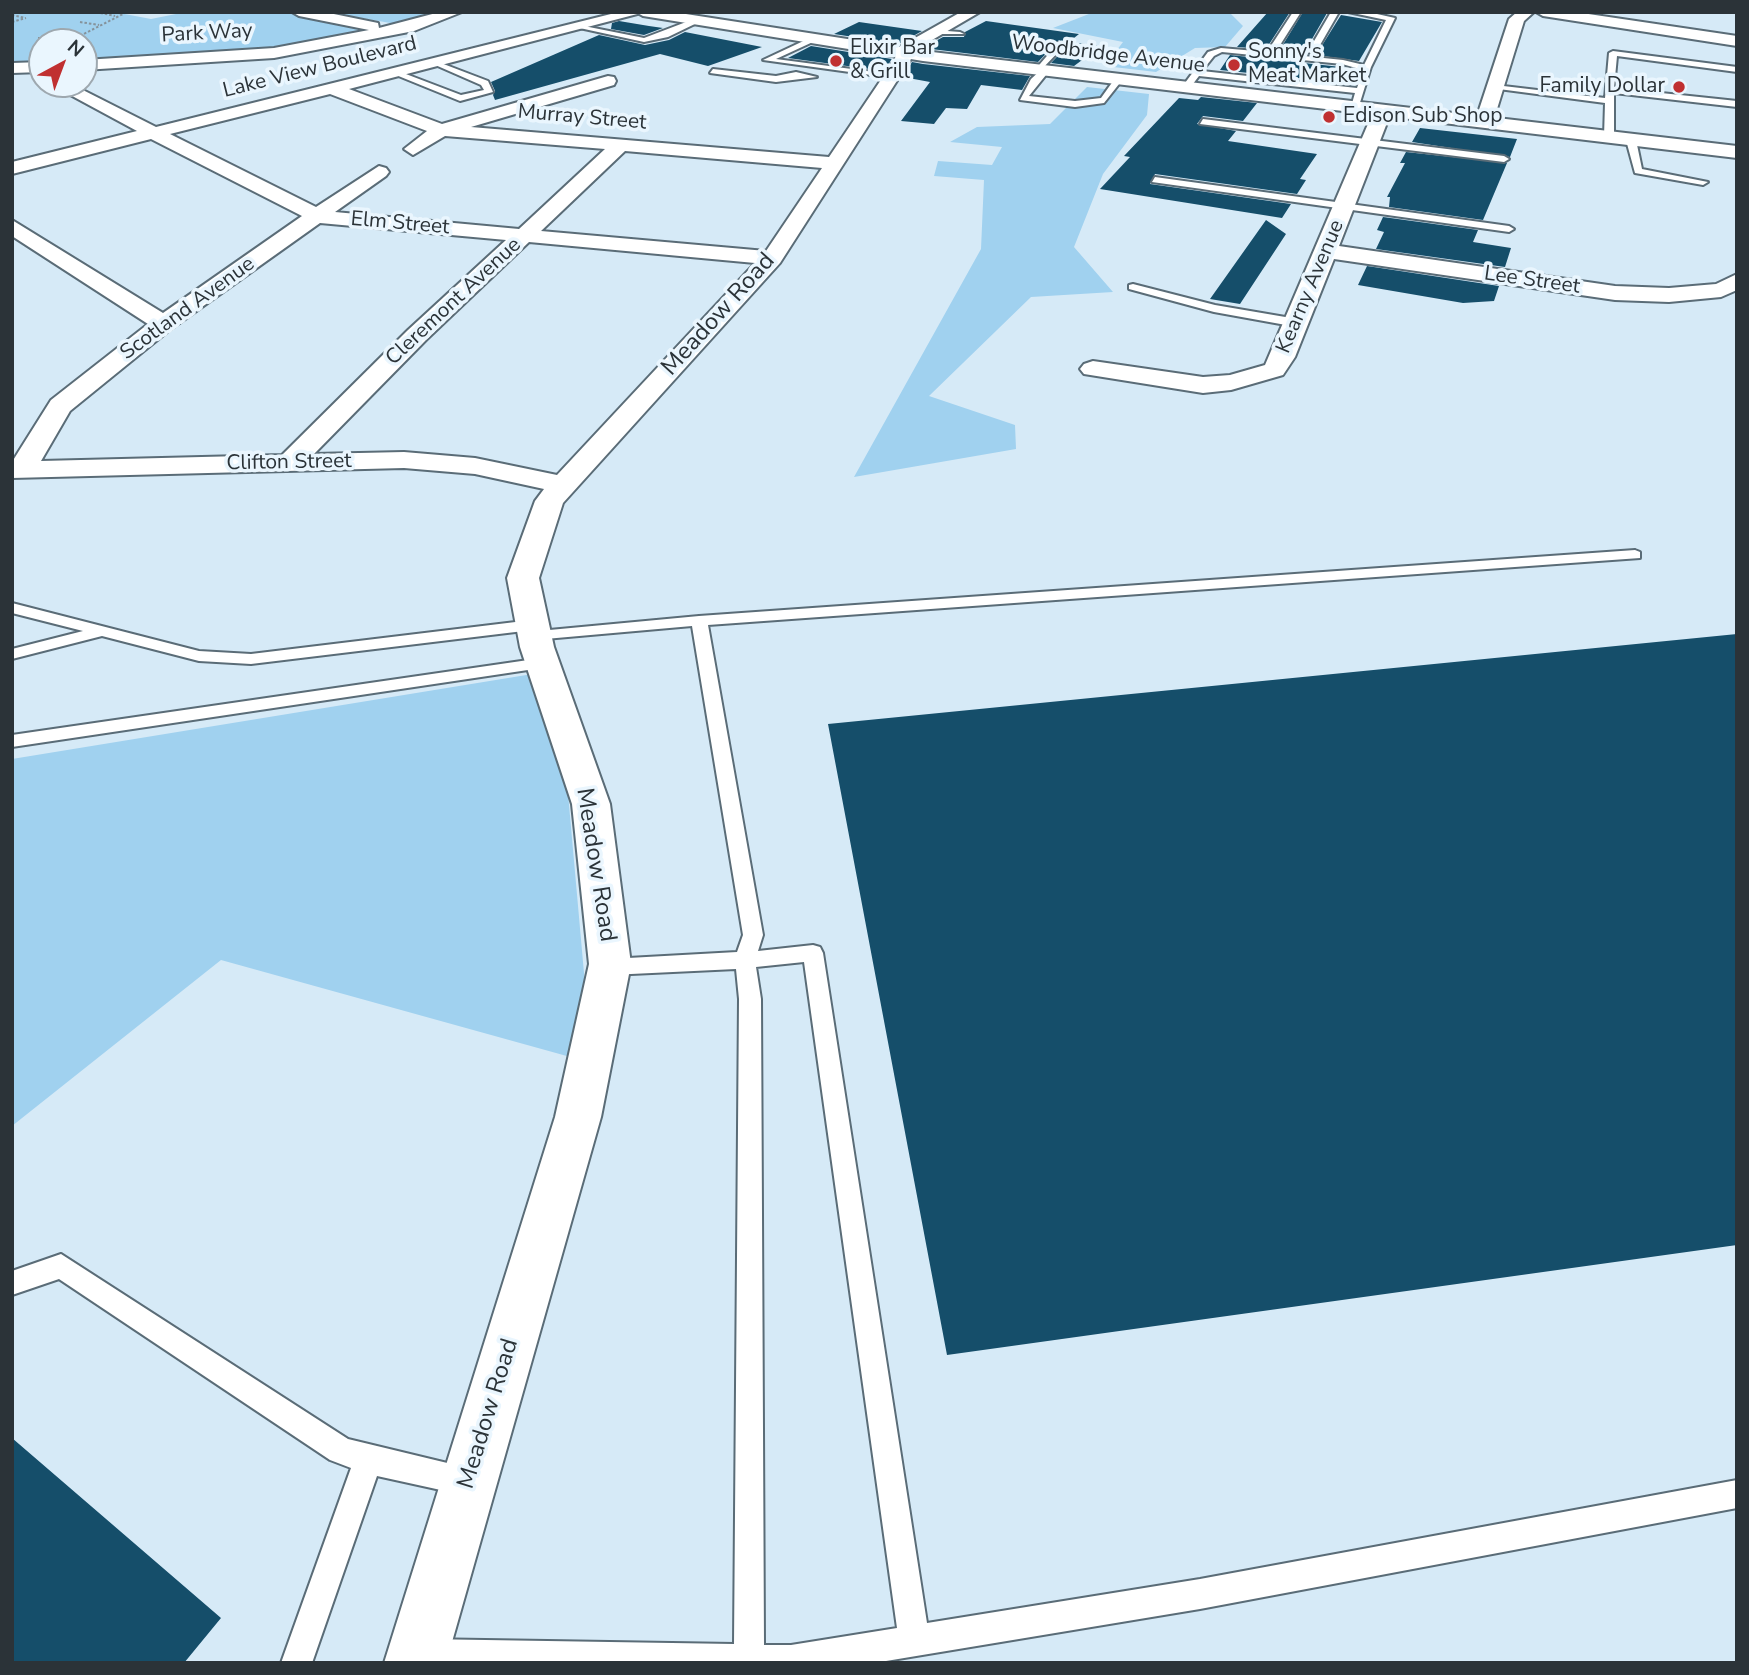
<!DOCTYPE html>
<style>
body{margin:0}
#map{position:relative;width:1749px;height:1675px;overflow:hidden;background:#d6eaf7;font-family:"Nunito Sans",sans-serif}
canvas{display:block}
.frame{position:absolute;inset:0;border:14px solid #2b3338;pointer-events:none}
.north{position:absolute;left:28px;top:28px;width:70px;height:70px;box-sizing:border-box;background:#eaf6fe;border:2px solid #9ea8af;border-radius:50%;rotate:41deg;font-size:19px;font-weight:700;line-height:28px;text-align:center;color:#2b3338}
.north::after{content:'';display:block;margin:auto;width:24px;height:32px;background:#c03031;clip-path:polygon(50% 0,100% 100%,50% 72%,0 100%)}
</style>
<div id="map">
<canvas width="1749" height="1675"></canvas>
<div class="frame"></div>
<div class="north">N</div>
</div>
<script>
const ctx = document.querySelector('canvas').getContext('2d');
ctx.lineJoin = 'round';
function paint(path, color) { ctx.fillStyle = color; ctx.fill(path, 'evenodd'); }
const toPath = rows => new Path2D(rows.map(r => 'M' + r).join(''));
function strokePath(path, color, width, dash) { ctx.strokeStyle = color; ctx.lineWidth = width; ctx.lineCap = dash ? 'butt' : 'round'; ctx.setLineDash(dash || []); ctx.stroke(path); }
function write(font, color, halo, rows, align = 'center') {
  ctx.font = font + ' "Nunito Sans",sans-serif'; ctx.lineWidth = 7; ctx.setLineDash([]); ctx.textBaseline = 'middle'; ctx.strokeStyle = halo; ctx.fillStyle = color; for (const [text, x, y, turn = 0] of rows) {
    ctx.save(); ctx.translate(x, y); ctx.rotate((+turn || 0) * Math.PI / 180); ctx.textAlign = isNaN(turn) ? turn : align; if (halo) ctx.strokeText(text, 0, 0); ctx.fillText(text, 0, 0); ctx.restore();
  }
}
paint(toPath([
 [12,12,114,12,151,19,186,12,288,12,345,21,374,30,266,51,84,62,84,42,42,42,42,64,12,65],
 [327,12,443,12,396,24],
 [1094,12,1229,12,1243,26,1225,47,1195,48,1156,72,1105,66,1123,42,1053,28],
 [1087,87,1149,94,1147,115,1103,174,1074,247,1113,292,1031,297,929,396,1015,425,1016,449,854,477,981,249,984,180,934,176,938,161,992,165,1002,147,950,142,977,127,1050,124],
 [557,670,592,1063,221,960,12,1126,12,759]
]), '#a0d1ef');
paint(toPath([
 [1268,12,1290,12,1266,49,1237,47],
 [1303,12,1327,13,1308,46,1291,47,1288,52,1279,51],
 [1341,15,1382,22,1359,61,1316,55],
 [619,21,649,26,663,28,644,35,611,29,612,23],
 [986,21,1079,34,1069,42,1101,46,1074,66,1051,63,1068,45,1059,40,1038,62,923,48,943,37,964,37,965,32],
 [859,22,922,31,899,44,834,34],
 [685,32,762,47,708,66,660,54,495,100,493,95,495,91,491,82,599,35,645,45,669,40],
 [811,46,892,59,884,71,788,58],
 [1230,55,1341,67,1353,70,1346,83,1220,70],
 [912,62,923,64,1030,76,1022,90,981,85,967,109,946,108,934,124,901,121,930,82,903,77],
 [1201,97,1257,103,1243,121,1203,116,1197,124,1236,131,1228,141,1317,154,1300,179,1306,180,1297,194,1155,174,1150,184,1291,204,1282,218,1100,189,1130,157,1124,156,1179,98,1198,100],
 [1420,128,1517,139,1510,157,1412,142],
 [1406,152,1507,163,1483,220,1389,207,1390,197,1387,197,1405,163,1400,163],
 [1383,217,1478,230,1473,242,1511,248,1505,267,1376,249,1384,232,1377,230],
 [1266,220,1286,234,1240,304,1210,299],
 [1367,266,1499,286,1494,301,1463,303,1358,285],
 [1737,634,1737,1245,947,1355,828,724],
 [12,1438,221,1618,184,1663,12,1663]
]), '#154e6a');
const lane = toPath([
 [1293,12,1301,12,1275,53,1343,60,1364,65,1386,20,1348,12,1368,12,1395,18,1371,67,1358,109,1351,107,1355,93,1199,76,1189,89,1182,87,1208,52,1221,48,1267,52,1293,12],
 [1222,52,1342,64,1363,70,1357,88,1202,71,1214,56,1222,52],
 [1331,12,1339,12,1316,52,1291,54,1291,50,1310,48,1331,12],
 [694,19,701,21,668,37,644,42,575,27,579,25,644,38,694,19],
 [935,30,960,32,964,34,932,34,935,30],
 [812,37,815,41,776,59,897,75,893,78,763,60,812,37],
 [1058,43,1065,45,1040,71,1034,71,1058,43],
 [1613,51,1737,67,1737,72,1617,56,1614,88,1737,101,1737,107,1614,93,1614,137,1609,140,1604,137,1605,103,1491,88,1495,85,1605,98,1609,53,1613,51],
 [433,60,488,81,493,92,460,101,391,73,398,71,461,95,484,90,481,85,433,64,433,60],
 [1043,68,1050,70,1029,96,1075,101,1101,98,1116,77,1123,79,1104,103,1075,107,1020,100,1031,79,1043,68],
 [713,69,776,76,796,72,817,77,776,82,710,73,713,69],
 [1203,119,1504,156,1509,159,1504,162,1200,124,1203,119],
 [1631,137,1636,140,1642,169,1708,182,1703,185,1635,173,1626,140,1631,137],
 [1155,177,1509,226,1514,229,1509,232,1152,182,1155,177],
 [1133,284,1215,305,1297,319,1303,323,1297,327,1214,312,1129,289,1129,285,1133,284],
 [1635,550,1640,552,1640,558,708,625,763,935,758,951,813,945,820,947,823,953,927,1623,1200,1579,1737,1480,1737,1508,1200,1609,874,1663,411,1663,408,1654,412,1643,423,1639,734,1644,739,999,736,969,610,975,603,973,599,967,603,961,610,959,737,952,743,935,692,626,534,640,526,635,528,632,699,616,1635,550],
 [804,962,897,1628,791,1645,764,1645,761,999,756,967,804,962],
 [12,603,199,651,251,654,532,620,540,625,532,630,251,664,199,661,102,636,12,659,12,649,83,631,12,613,12,603],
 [542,658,548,659,550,663,548,667,12,747,12,735,542,658],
 [61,1254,348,1439,468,1468,478,1472,482,1482,478,1492,468,1496,377,1476,312,1663,281,1663,351,1468,330,1460,59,1279,12,1295,12,1271,61,1254]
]);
const street = toPath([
 [292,12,324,12,378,23,379,28,440,12,462,12,414,31,274,58,84,70,84,60,274,48,369,30,299,16,292,12],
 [619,12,645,12,349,89,442,124,608,76,614,77,616,81,614,85,471,127,829,157,895,59,896,50,908,50,911,59,780,263,563,503,539,578,554,647,610,804,631,964,601,1117,446,1663,384,1663,555,1117,589,964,572,804,520,647,507,578,535,501,544,489,475,474,404,468,12,478,12,462,51,400,148,324,12,236,12,220,163,313,302,216,151,139,12,174,12,162,137,131,50,84,71,84,156,127,619,12],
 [330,94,427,131,404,149,413,155,445,136,605,149,519,229,335,212,386,176,389,172,386,168,379,166,316,207,170,134,330,94],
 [625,151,822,168,766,251,541,231,625,151],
 [320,223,506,240,408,330,282,455,41,461,70,411,171,329,320,223],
 [529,242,755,263,557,475,475,458,404,452,314,454,426,340,529,242],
 [1517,12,1534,12,1524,21,1493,122,1484,127,1478,126,1475,122,1509,19,1517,12],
 [1536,12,1575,12,1737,36,1737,46,1543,16,1536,12],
 [42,62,42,72,12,73,12,63,42,62],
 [1383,105,1392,110,1339,246,1615,286,1669,288,1716,284,1737,274,1737,290,1721,297,1669,302,1615,300,1334,259,1295,357,1283,375,1231,390,1203,393,1084,374,1080,369,1084,364,1093,361,1203,377,1230,375,1265,365,1374,110,1383,105]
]);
const secondary = toPath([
 [636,12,673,12,899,47,961,12,980,12,915,50,1737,146,1737,158,923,61,643,16,636,12]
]);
strokePath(lane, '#5a6c77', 4);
strokePath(street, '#5a6c77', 4);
strokePath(secondary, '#5a6c77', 4);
strokePath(toPath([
 [96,12,115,16],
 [78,13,81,12],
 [12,15,25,18],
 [12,22,26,18],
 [80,22,99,25],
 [57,37,68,30],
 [38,38,74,37],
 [68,42,123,14]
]), '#85939c', 2, [2.5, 2]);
paint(lane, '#fff');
paint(street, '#fff');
paint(secondary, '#fff');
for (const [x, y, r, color] of [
 [836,61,7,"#c03031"],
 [1234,65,7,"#c03031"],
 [1679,87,7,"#c03031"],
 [1329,117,7,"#c03031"]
]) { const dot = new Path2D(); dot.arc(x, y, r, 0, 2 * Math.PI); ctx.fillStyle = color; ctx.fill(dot); strokePath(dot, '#eaf6fe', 2.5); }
write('21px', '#2b3338', '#eaf6fe', [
 ["Park Way",207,34,-3],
 ["Woodbridge Avenue",1108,55,7],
 ["Lake View Boulevard",320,68,-14],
 ["Murray Street",582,118,5],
 ["Elm Street",400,224,5],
 ["Lee Street",1532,281,8],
 ["Kearny Avenue",1311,287,-67],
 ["Cleremont Avenue",454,302,-43],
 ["Scotland Avenue",188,309,-36],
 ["Clifton Street",289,463,-1]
]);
write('21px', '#2b3338', '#eaf6fe', [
 ["Elixir Bar",850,49],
 ["& Grill",850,73],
 ["Sonny's",1248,53],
 ["Meat Market",1248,77],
 ["Family Dollar",1665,87,"right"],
 ["Edison Sub Shop",1343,117]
], 'left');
write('24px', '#2b3338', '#eaf6fe', [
 ["Meadow Road",719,315,-48],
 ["Meadow Road",595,865,81],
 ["Meadow Road",489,1414,-73]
]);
</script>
